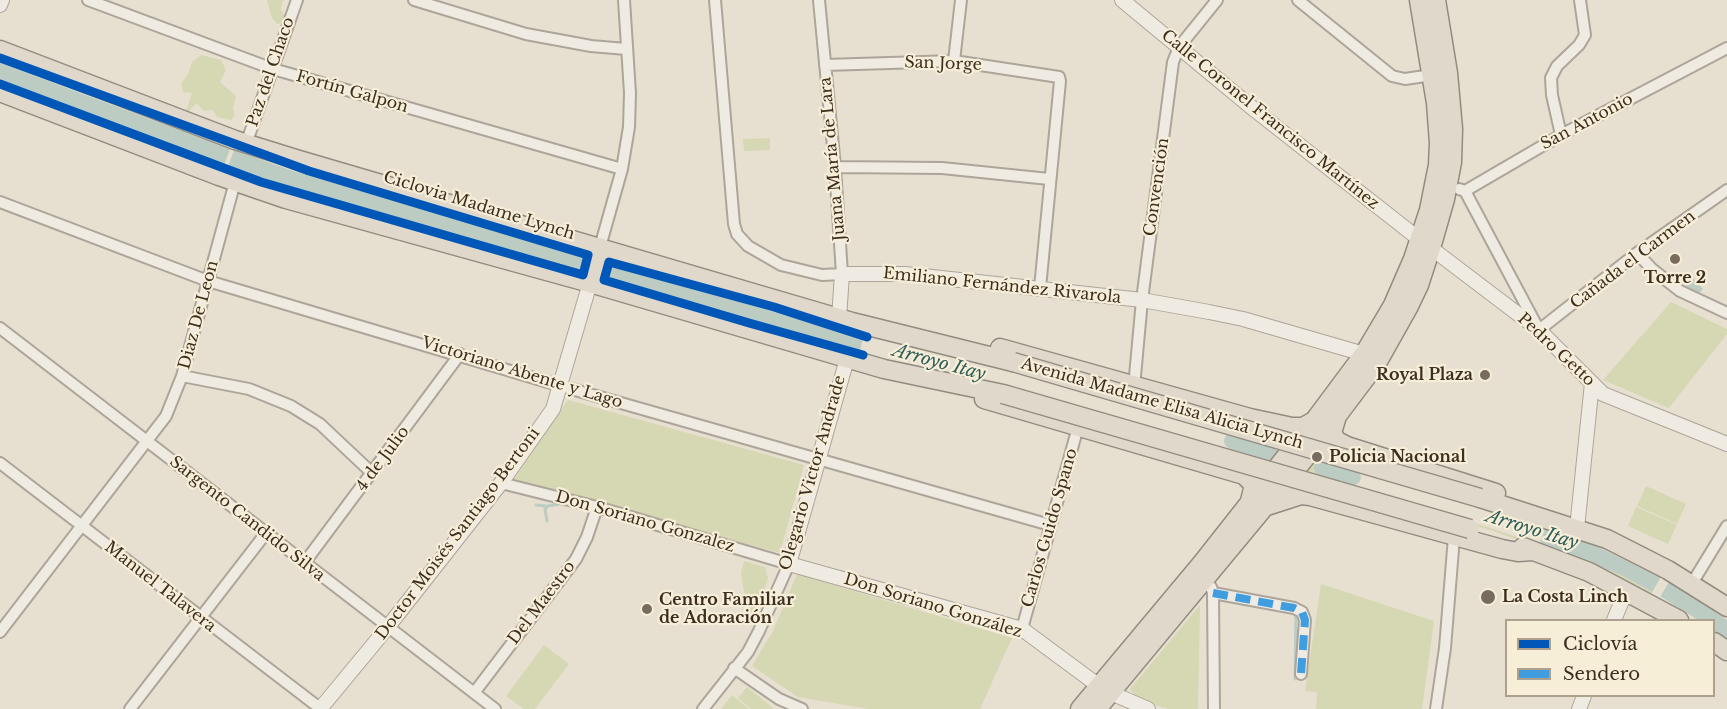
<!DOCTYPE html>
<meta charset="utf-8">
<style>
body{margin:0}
#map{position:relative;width:1727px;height:709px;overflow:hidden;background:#e7e0d1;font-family:"Libre Baskerville",serif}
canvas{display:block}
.legend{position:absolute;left:1505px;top:619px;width:210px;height:78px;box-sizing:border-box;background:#f7eed8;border:2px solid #ada18e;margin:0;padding:8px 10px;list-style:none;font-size:18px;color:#3d2e20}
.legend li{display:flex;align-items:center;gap:12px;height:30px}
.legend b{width:30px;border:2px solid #ada18e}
</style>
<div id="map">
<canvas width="1727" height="709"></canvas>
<ul class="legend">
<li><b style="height:8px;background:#0057b8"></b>Ciclovía</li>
<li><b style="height:8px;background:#3f9de0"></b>Sendero</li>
</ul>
</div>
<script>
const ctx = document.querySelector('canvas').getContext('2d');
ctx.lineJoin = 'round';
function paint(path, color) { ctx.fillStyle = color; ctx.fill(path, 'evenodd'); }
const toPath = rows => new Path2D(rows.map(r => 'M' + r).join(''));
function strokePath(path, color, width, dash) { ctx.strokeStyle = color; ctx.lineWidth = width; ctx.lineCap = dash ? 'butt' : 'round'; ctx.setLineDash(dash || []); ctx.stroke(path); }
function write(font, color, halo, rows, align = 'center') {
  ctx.font = font + ' "Libre Baskerville",serif'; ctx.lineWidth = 4.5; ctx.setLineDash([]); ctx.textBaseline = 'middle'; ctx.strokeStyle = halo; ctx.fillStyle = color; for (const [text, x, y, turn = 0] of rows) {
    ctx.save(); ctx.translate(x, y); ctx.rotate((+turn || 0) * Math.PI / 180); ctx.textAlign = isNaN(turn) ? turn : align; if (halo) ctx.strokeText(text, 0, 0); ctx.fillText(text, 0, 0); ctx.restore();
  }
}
paint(toPath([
 [267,0,285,0,282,2,281,10,285,16,281,23,277,24,272,18],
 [201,55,221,60,226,70,220,82,236,96,233,109,235,115,231,120,217,117,213,110,204,111,196,103,189,112,186,111,192,93,183,92,181,84,188,74,192,62],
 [0,56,588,251,587,256,298,171,233,150,0,62],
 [770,138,770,150,744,151,743,139],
 [1671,302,1727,329,1727,334,1669,408,1603,380],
 [568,400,804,465,780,553,514,479],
 [1315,455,1494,527,1578,557,1577,562,1493,531,1301,473],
 [1646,486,1686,504,1677,524,1637,506],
 [1636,507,1677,525,1668,544,1628,526],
 [1580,557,1619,574,1653,593,1650,598,1578,563],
 [744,561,765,567,768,578,754,621,748,617,741,573],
 [797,574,1012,638,980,709,868,709,798,697,752,666,773,631],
 [1321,584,1434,621,1422,709,1316,709,1317,692,1305,691],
 [1200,605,1198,709,1168,709,1137,699,1130,689],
 [544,645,569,664,535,709,524,709,506,696],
 [747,687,773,708,773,709,751,709,738,698],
 [732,695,749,709,721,709]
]), '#d6d7b3');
paint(toPath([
 [0,63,230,149,229,152,233,153,234,150,296,172,586,257,581,273,239,174,227,169,233,153,229,152,223,168,0,83],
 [609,264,863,338,860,351,605,279],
 [1693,278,1703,289,1698,294,1684,286],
 [1334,462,1561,532,1594,545,1670,582,1727,620,1727,639,1714,631,1714,620,1698,620,1663,598,1619,574]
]), '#bcccc2');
paint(toPath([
 [895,343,955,356,1090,392,1260,443,1253,455,1250,456,999,384,889,362],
 [1331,461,1547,524,1539,545,1494,529,1326,479],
 [1662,575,1670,580,1659,599,1651,594]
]), '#e7e0d1');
strokePath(toPath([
 [536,505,546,506],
 [547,521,545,509,548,506,565,503],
 [1295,679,1296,613]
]), '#bcccc2', 3);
strokePath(toPath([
 [1232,441,1269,452],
 [1322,468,1353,477]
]), '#bcccc2', 16);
const minor = toPath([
 [88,0,273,69,622,169],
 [414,0,526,34,591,46,626,49],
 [715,0,734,224,737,234,748,246,781,265,822,275,842,274,835,167,819,0],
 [1298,0,1392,76,1405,79,1432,75],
 [954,61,961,0],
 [825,65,954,61,1059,77,1060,81,1040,288],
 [1561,135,1552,95,1551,78,1557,66,1579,45,1585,35,1580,0],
 [246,144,297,0],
 [835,167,942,168,1049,179],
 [1459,189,1465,191,1561,135,1727,48],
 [1465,191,1539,330,1637,253,1727,190],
 [0,202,208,281,561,386,1050,525],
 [600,247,622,169,629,127,630,93,624,0],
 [1637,253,1652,269,1680,291,1727,313],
 [0,328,495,709],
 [182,376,249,389,291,406,320,424,372,473],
 [1134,387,1142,300,1173,62,1179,47,1217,0],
 [0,463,321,709],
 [501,483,597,507,789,564,759,631,748,652,703,709],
 [305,562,460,354],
 [1691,585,1727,526],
 [1211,587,1213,593,1214,709],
 [1213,593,1294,608,1302,612,1305,620,1301,674],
 [1022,629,1078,427],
 [0,632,166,416,182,376,235,182],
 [734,668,779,699,802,709],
 [474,693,576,559,587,537,597,507],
 [130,709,266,533],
 [1436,709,1445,648,1454,537]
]);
const tertiary = toPath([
 [1122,0,1256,111,1419,239],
 [0,5,2,0],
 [1431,248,1539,330,1603,394,1727,444],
 [839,318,842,274,905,274,1142,300,1209,312,1243,319,1364,354],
 [847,359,789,564,1022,629,1099,686],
 [1577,528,1592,383],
 [1614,620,1626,591],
 [1111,693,1148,709],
 [320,709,387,628,501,483,553,409,590,283],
 [1579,709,1584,696]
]);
const trunk = toPath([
 [0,50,235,140,296,159,852,322,1013,362],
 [0,92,219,176,286,199,590,283,884,369,1003,394],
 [590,283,600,247],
 [1000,348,1250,418,1292,427,1303,427,1314,421],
 [984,399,1244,475,1254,485,1250,501],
 [1337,416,1332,433,1337,441,1347,446,1496,493],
 [1480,498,1607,539,1668,570,1727,607],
 [1267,506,1301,495,1310,496,1502,549,1518,552,1532,551],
 [1523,547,1589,572,1679,620],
 [1714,642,1727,651],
 [1080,709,1202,563,1317,417,1364,354,1393,305,1413,259,1429,210,1438,165,1439,143,1436,103,1419,0],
 [1097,709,1306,457,1377,363,1409,306,1419,285,1431,248,1445,199,1452,162,1453,129,1448,73,1436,0]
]);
strokePath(minor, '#ada599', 14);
strokePath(tertiary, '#ada599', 16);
strokePath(trunk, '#928b80', 21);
strokePath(minor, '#efebe3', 10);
strokePath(tertiary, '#efebe3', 14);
strokePath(trunk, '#e0d9cb', 18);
const trunkBridge = toPath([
 [1013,362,1480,498],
 [1003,394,1470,529]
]);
strokePath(trunkBridge, '#928b80', 21, []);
strokePath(trunkBridge, '#e0d9cb', 18);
strokePath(toPath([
 [1213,593,1294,608,1302,612,1305,620,1301,674]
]), '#3f9de0', 8, [15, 8]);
strokePath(toPath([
 [0,58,309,171,588,255,583,275,261,182,0,84],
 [863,355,749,323,604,280,609,262,774,307,867,337]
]), '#0057b8', 9);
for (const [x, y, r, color] of [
 [1675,259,6,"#786c5e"],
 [1485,375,6,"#786c5e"],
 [1317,457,6,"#786c5e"],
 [1488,597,8,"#786c5e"],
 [647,609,6,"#786c5e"]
]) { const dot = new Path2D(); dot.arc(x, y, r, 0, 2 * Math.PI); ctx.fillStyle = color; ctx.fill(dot); strokePath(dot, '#f7eed8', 2); }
write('16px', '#3d2e20', '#f7eed8', [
 ["San Jorge",943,64,2],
 ["Paz del Chaco",271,72,-71],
 ["Fortín Galpon",352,92,16],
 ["Calle Coronel Francisco Martínez",1270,120,39],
 ["San Antonio",1587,122,-28],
 ["Juana María de Lara",833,159,-95],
 ["Convención",1157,187,-82],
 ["Ciclovia Madame Lynch",479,206,17],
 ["Cañada el Carmen",1633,260,-37],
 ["Emiliano Fernández Rivarola",1002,286,6],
 ["Diaz De Leon",199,315,-75],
 ["Pedro Getto",1556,350,43],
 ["Victoriano Abente y Lago",522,373,17],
 ["Avenida Madame Elisa Alicia Lynch",1162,404,16],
 ["4 de Julio",383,459,-53],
 ["Olegario Victor Andrade",813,473,-74],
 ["Sargento Candido Silva",247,519,38],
 ["Don Soriano Gonzalez",645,522,16],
 ["Carlos Guido Spano",1050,528,-74],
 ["Doctor Moisés Santiago Bertoni",458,534,-53],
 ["Manuel Talavera",160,587,38],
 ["Del Maestro",542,603,-53],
 ["Don Soriano González",933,606,17]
]);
write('bold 16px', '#3d2e20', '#f7eed8', [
 ["Torre 2",1675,278,"center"],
 ["Royal Plaza",1473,375,"right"],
 ["Policia Nacional",1329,457],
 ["La Costa Linch",1502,597],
 ["Centro Familiar",659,600],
 ["de Adoración",659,618]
], 'left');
write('italic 18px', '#2f5d5a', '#f7eed8', [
 ["Arroyo Itay",939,363,15],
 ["Arroyo Itay",1532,530,17]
]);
</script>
